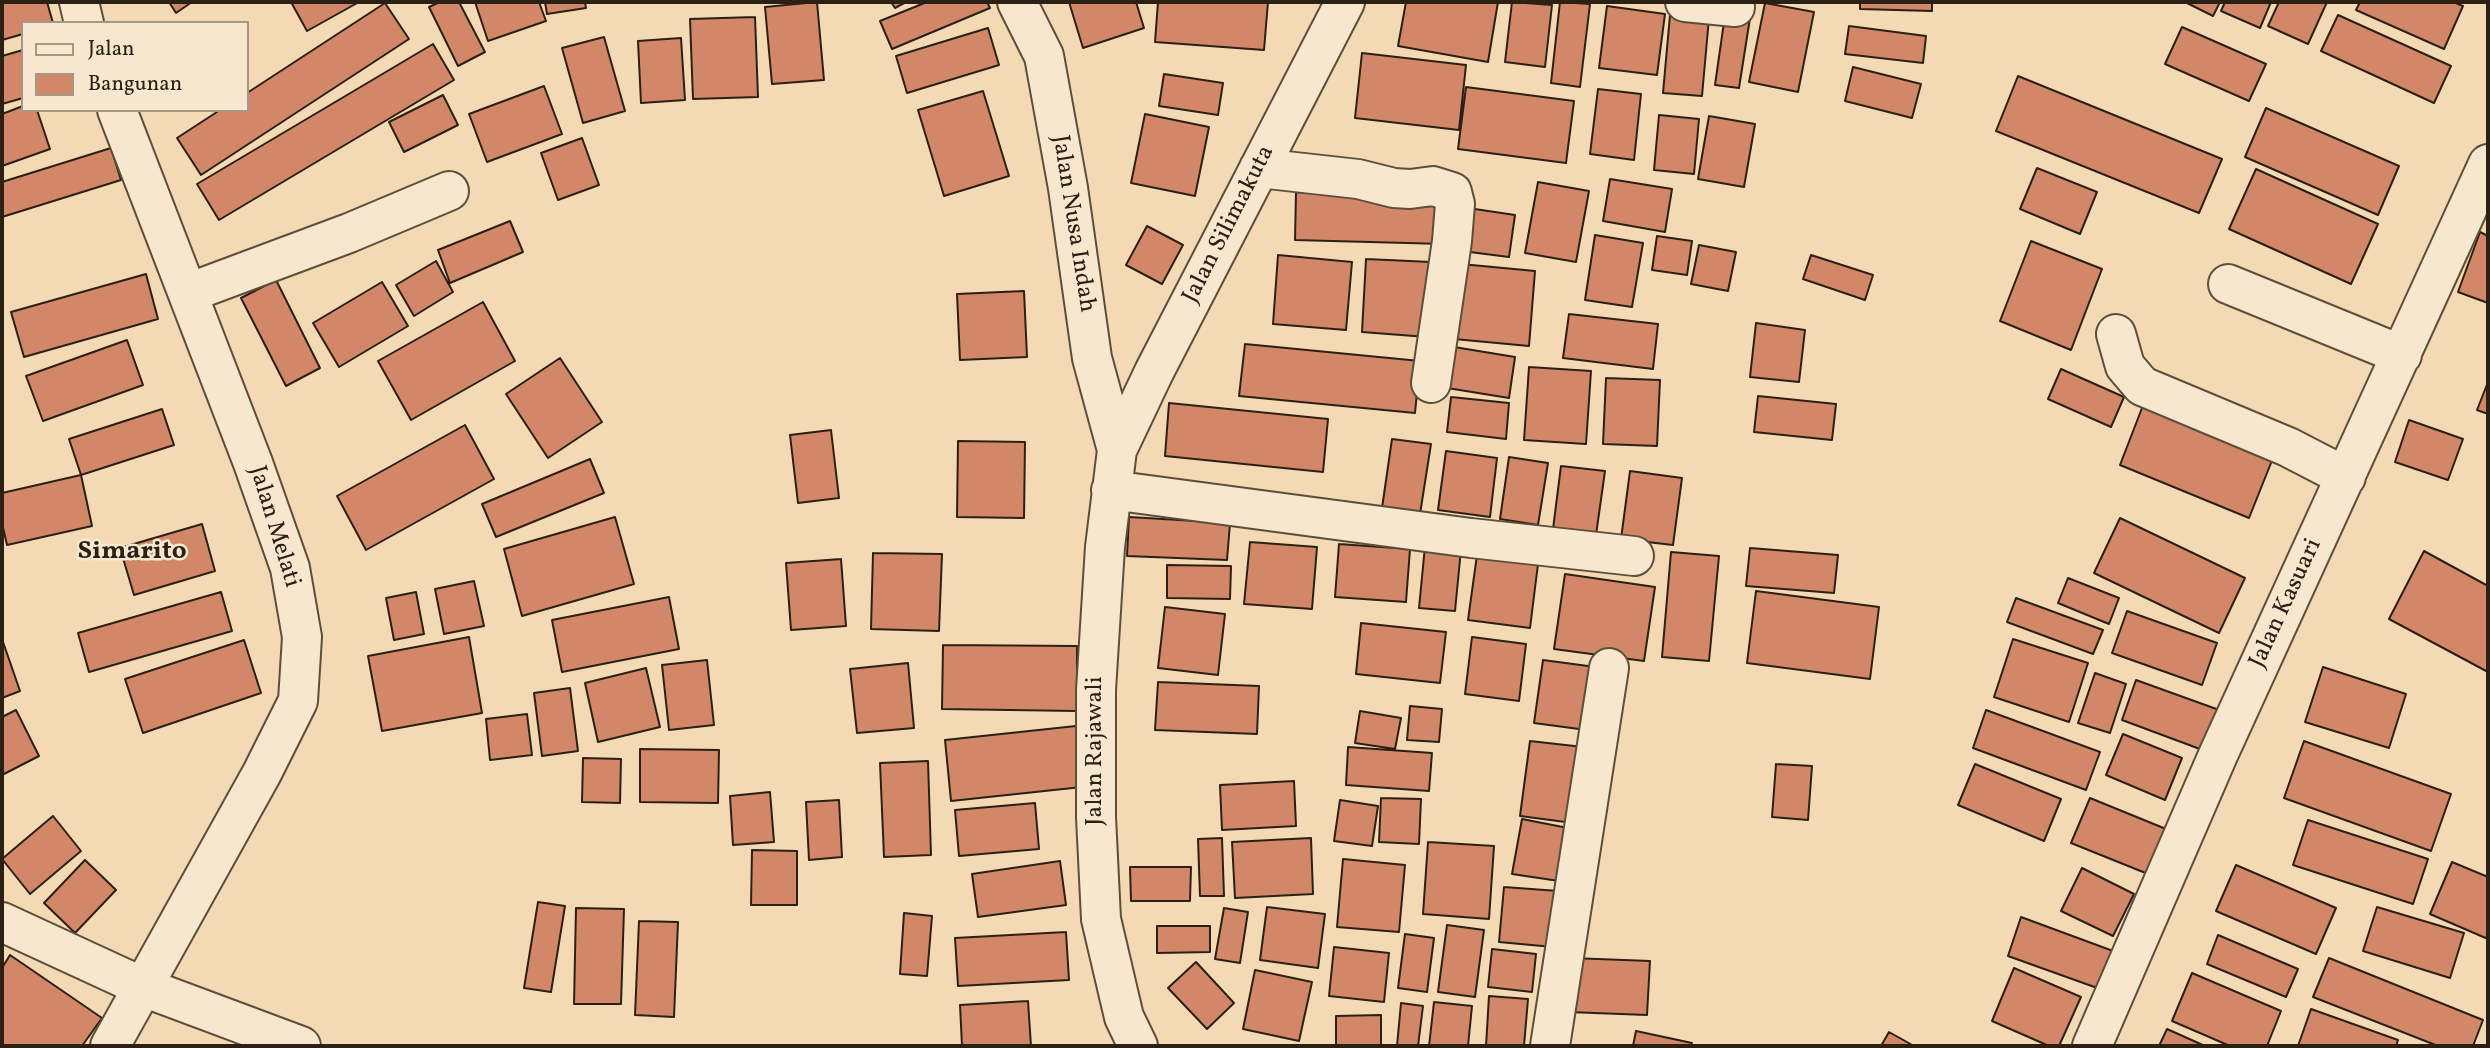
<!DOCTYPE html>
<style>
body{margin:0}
#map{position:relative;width:2490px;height:1048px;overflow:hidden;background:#f3dab4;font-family:Vollkorn,serif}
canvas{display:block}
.frame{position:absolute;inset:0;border:4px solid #2b2013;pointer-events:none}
.legend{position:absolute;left:21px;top:21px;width:228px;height:91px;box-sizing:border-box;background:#f7e7ce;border:2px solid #a59783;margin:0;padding:9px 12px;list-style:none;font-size:21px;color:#2b2013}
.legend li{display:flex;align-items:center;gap:14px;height:35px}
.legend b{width:35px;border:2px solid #a59783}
</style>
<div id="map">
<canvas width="2490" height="1048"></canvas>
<div class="frame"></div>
<ul class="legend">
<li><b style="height:9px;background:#f7e7ce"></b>Jalan</li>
<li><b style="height:19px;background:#d28868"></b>Bangunan</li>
</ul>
</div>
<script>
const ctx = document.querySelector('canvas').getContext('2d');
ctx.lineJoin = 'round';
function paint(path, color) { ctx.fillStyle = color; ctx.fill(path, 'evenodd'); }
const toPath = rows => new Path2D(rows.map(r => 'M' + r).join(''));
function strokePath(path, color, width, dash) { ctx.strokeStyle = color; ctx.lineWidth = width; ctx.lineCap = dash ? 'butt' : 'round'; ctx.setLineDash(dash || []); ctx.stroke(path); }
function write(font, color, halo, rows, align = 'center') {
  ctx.font = font + ' Vollkorn,serif'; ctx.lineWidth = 5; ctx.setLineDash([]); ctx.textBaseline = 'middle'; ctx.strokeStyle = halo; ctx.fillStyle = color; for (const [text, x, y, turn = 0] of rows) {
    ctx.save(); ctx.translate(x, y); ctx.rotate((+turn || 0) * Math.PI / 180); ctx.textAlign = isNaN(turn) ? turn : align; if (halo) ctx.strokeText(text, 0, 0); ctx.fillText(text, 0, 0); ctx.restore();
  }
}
const building = toPath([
 [2,2,47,2,53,23,23,23,23,34,2,40,2,2],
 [169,2,192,2,176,13,169,2],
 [291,2,359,2,307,31,291,2],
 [440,2,459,2,485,52,458,66,429,7,440,2],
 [475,2,539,2,546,21,488,41,475,2],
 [545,2,585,2,586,8,547,14,545,2],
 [817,2,824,80,772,84,765,7,817,2],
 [891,2,906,2,895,8,891,2],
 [927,2,987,2,990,8,892,49,880,21,927,2],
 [1069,2,1136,2,1144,28,1083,48,1069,2],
 [1158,2,1268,2,1264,50,1155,42,1158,2],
 [1406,2,1498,2,1488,62,1398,46,1406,2],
 [1512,2,1552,5,1545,67,1505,62,1512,2],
 [1560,2,1590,4,1580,87,1551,83,1560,2],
 [1860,2,1932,2,1932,11,1860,9,1860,2],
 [2185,2,2220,2,2213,16,2185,2],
 [2225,2,2271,2,2260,28,2221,11,2225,2],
 [2279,2,2327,2,2308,44,2268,26,2279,2],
 [2360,2,2453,2,2463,6,2444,49,2356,10,2360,2],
 [385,3,409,39,201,175,177,138,220,110,247,110,247,93,385,3],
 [1765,3,1814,12,1798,92,1749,82,1765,3],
 [1607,6,1665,14,1657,75,1599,68,1607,6],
 [1670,15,1709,18,1702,96,1663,93,1670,15],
 [1725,15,1750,18,1739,88,1715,85,1725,15],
 [2338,15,2451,66,2434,103,2321,51,2338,15],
 [755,17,758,97,693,99,690,19,755,17],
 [1849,26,1926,36,1923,63,1845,54,1849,26],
 [2182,27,2266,64,2249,101,2165,64,2182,27],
 [988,28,999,65,907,93,896,56,988,28],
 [604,37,625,111,583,123,562,48,604,37],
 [681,38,685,100,641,103,638,41,681,38],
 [433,44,454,80,219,220,197,184,433,44],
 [23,50,23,98,2,104,2,56,23,50],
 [1362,53,1466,65,1459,130,1355,118,1362,53],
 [1853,67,1921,84,1912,118,1845,101,1853,67],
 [1164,74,1223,83,1218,115,1159,106,1164,74],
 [2018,76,2222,159,2199,213,1996,131,2018,76],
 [544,86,562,134,487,162,469,114,544,86],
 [1466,87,1574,101,1566,163,1458,149,1466,87],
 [1598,89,1641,94,1634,160,1590,154,1598,89],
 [983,91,1009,176,944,196,918,110,983,91],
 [443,95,458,125,404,152,389,122,443,95],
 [23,106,23,110,37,110,50,149,2,166,2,114,23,106],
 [2266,108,2399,166,2378,215,2245,157,2266,108],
 [1145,114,1209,127,1195,196,1131,183,1145,114],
 [1659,115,1699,119,1694,174,1654,170,1659,115],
 [1709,116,1755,124,1744,187,1698,179,1709,116],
 [582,138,599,185,558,200,541,153,582,138],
 [111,148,121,180,2,217,2,182,111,148],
 [2037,168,2097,192,2080,234,2020,209,2037,168],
 [2256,169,2378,224,2351,284,2229,229,2256,169],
 [1610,179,1672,189,1665,232,1603,221,1610,179],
 [1538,182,1589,191,1576,262,1525,253,1538,182],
 [1296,192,1445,197,1444,244,1295,240,1296,192],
 [1468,208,1515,215,1509,257,1462,251,1468,208],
 [510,221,523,252,450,283,438,250,510,221],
 [1147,226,1183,245,1162,284,1126,265,1147,226],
 [2480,232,2488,236,2488,303,2458,292,2480,232],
 [1595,235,1643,243,1632,307,1585,300,1595,235],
 [1657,236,1692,241,1687,275,1652,270,1657,236],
 [2031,241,2102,269,2071,350,2000,321,2031,241],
 [1699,245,1736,252,1728,291,1691,284,1699,245],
 [1278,255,1352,262,1346,330,1273,324,1278,255],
 [1811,255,1873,275,1865,300,1803,279,1811,255],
 [1366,259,1431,262,1427,337,1362,332,1366,259],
 [436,261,453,292,414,316,396,285,436,261],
 [1461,264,1535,271,1529,346,1454,339,1461,264],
 [146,274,158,319,24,357,11,312,146,274],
 [276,280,320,368,286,386,241,298,276,280],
 [382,282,408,326,339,367,313,323,382,282],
 [1024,291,1027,357,960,360,957,294,1024,291],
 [483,302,515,361,411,420,378,361,483,302],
 [1569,314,1658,324,1653,369,1563,358,1569,314],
 [1756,323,1805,330,1799,382,1750,377,1756,323],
 [127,340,143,385,43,421,26,376,127,340],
 [1245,344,1420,361,1415,413,1239,396,1245,344],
 [1448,346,1515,357,1509,398,1441,387,1448,346],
 [560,358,602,422,548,458,506,394,560,358],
 [1529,367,1591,371,1586,444,1524,440,1529,367],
 [2061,369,2124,397,2111,427,2048,399,2061,369],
 [1606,378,1660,380,1657,446,1603,444,1606,378],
 [2488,382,2488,414,2477,410,2488,382],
 [2147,395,2277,448,2249,518,2120,465,2147,395],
 [1758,396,1836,404,1832,440,1754,432,1758,396],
 [1451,397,1509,403,1506,439,1447,432,1451,397],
 [1169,403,1328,419,1323,472,1165,456,1169,403],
 [162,409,174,445,81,475,69,439,162,409],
 [2409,420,2463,439,2448,480,2395,462,2409,420],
 [465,425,494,479,366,550,337,496,465,425],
 [831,430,839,498,798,503,790,435,831,430],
 [1392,439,1431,444,1420,514,1382,508,1392,439],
 [958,441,1025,442,1024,518,957,517,958,441],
 [1446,451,1497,458,1490,517,1438,510,1446,451],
 [1509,457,1548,463,1538,525,1500,519,1509,457],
 [590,459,604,493,496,537,482,504,590,459],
 [1561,466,1605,471,1596,535,1553,529,1561,466],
 [1630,471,1682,478,1673,545,1621,539,1630,471],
 [81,475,92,526,7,545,2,523,2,493,81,475],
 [615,517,634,584,522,616,504,549,615,517],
 [1129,517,1230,523,1227,560,1127,556,1129,517],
 [2120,518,2245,578,2219,633,2094,573,2120,518],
 [202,524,215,571,134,595,120,548,202,524],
 [1426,536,1462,539,1455,611,1419,608,1426,536],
 [1250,542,1317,547,1312,609,1244,604,1250,542],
 [1339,544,1410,549,1406,602,1335,597,1339,544],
 [1750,548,1838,555,1834,593,1746,586,1750,548],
 [2424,551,2488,586,2488,672,2389,619,2424,551],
 [1671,552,1719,556,1709,661,1662,657,1671,552],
 [873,553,942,554,939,631,871,629,873,553],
 [1477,555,1538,564,1530,628,1468,620,1477,555],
 [841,559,846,626,791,630,786,563,841,559],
 [1167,565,1231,566,1230,599,1167,598,1167,565],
 [1565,574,1655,587,1644,661,1554,649,1565,574],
 [2068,578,2119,598,2109,624,2058,603,2068,578],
 [474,581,484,626,444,634,435,589,474,581],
 [1756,591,1879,607,1870,679,1747,663,1756,591],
 [221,592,232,631,89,672,78,633,221,592],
 [416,592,424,634,394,640,386,598,416,592],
 [669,597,679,649,562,672,552,620,669,597],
 [2016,598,2103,630,2093,654,2007,622,2016,598],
 [1165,607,1225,614,1218,675,1158,668,1165,607],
 [2127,611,2217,643,2202,685,2112,653,2127,611],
 [1361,623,1446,632,1440,683,1356,674,1361,623],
 [469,637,482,713,382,731,368,656,469,637],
 [1472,637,1526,644,1519,701,1465,694,1472,637],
 [2,639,20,691,2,698,2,639],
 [2013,639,2088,663,2069,722,1994,697,2013,639],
 [244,640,261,693,143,733,125,679,244,640],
 [943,645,1077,646,1077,711,942,709,943,645],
 [707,660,714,725,669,730,662,665,707,660],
 [1543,660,1603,668,1594,731,1534,723,1543,660],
 [908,663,914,728,857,733,850,669,908,663],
 [2323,667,2406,694,2389,748,2305,722,2323,667],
 [646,668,660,727,598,742,585,683,646,668],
 [2095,673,2126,684,2110,733,2078,723,2095,673],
 [2136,680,2222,711,2208,752,2122,720,2136,680],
 [1158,682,1259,686,1257,734,1155,730,1158,682],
 [570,688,578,751,542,756,534,693,570,688],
 [1410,706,1442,709,1439,742,1407,740,1410,706],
 [16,710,39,756,2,775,2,717,16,710],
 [1986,710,2100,752,2086,790,1973,748,1986,710],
 [1360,711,1401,718,1395,749,1355,743,1360,711],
 [527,714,532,755,490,760,486,719,527,714],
 [1076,726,1082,787,951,801,945,740,1076,726],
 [2123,734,2182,758,2165,800,2106,775,2123,734],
 [1530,741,1583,747,1573,823,1520,816,1530,741],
 [2304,741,2451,794,2431,851,2284,798,2304,741],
 [1348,747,1432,753,1429,791,1346,785,1348,747],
 [640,749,719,750,718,803,640,802,640,749],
 [583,758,621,759,620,803,582,802,583,758],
 [928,761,931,855,884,857,880,763,928,761],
 [1776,764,1812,766,1808,820,1772,817,1776,764],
 [1975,764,2061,799,2044,841,1958,805,1975,764],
 [1294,781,1296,826,1222,830,1220,785,1294,781],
 [770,792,774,842,733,845,730,796,770,792],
 [1381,798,1421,799,1419,844,1379,842,1381,798],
 [2090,798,2166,829,2148,874,2071,843,2090,798],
 [839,800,842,857,809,860,806,802,839,800],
 [1340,800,1378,806,1372,846,1334,841,1340,800],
 [1035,803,1039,849,959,856,955,810,1035,803],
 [53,816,81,851,30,894,2,859,53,816],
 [1522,819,1568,828,1559,881,1512,874,1522,819],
 [2308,820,2428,859,2413,904,2293,865,2308,820],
 [1222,838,1224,896,1200,896,1198,839,1222,838],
 [1311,838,1313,894,1235,898,1232,842,1311,838],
 [1428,842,1494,846,1489,919,1423,914,1428,842],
 [752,850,797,851,797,905,751,905,752,850],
 [1343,859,1405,865,1399,932,1337,927,1343,859],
 [85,860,116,890,75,933,44,903,85,860],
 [1060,861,1066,905,978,917,972,874,1060,861],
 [2452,862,2488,877,2488,939,2430,914,2452,862],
 [2236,865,2336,908,2316,954,2216,911,2236,865],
 [1130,867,1191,867,1190,901,1131,901,1130,867],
 [2082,868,2134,894,2113,936,2061,911,2082,868],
 [1504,887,1558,891,1553,947,1499,942,1504,887],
 [538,902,565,906,551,992,524,988,538,902],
 [1267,907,1325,914,1318,968,1260,960,1267,907],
 [2377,907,2464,933,2450,978,2363,951,2377,907],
 [576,908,624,909,621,1004,574,1004,576,908],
 [1224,908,1248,912,1240,963,1215,959,1224,908],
 [904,913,932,916,927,976,900,974,904,913],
 [2021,917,2113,951,2100,989,2008,956,2021,917],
 [639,921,678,922,674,1017,635,1015,639,921],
 [1447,925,1484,930,1475,997,1438,992,1447,925],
 [1157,926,1210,926,1210,952,1157,953,1157,926],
 [1066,932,1069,980,958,986,955,938,1066,932],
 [1405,934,1434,938,1427,992,1398,988,1405,934],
 [2218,935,2298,969,2286,997,2207,964,2218,935],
 [1334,947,1389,953,1384,1002,1329,996,1334,947],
 [1492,949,1536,954,1532,992,1488,987,1492,949],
 [10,955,102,1018,82,1046,2,1046,2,968,10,955],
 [1571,958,1650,961,1647,1015,1568,1012,1571,958],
 [2329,958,2483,1020,2473,1046,2438,1046,2313,997,2329,958],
 [1196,962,1234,1003,1207,1029,1168,988,1196,962],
 [2014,968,2081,997,2059,1046,2049,1046,1992,1021,2014,968],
 [1255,970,1312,982,1299,1041,1243,1029,1255,970],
 [2192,973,2281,1011,2267,1046,2230,1046,2172,1021,2192,973],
 [1489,996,1528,999,1524,1046,1486,1046,1489,996],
 [1028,1001,1031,1046,962,1046,960,1005,1028,1001],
 [1434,1002,1472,1006,1468,1046,1429,1046,1434,1002],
 [1401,1003,1423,1006,1418,1046,1397,1046,1401,1003],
 [2311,1009,2398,1040,2396,1046,2298,1046,2311,1009],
 [1381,1015,1381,1046,1336,1046,1336,1016,1381,1015],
 [2167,1029,2205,1046,2159,1046,2167,1029],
 [1636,1031,1692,1043,1691,1046,1633,1046,1636,1031],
 [1889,1032,1914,1046,1881,1046,1889,1032]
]);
paint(building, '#d28868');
strokePath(building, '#2b2013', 2);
const minor = toPath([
 [79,2,84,23],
 [1017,2,1044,56,1068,188,1092,358,1117,450],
 [1685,2,1735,7],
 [1259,168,1358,179,1394,188,1410,189,1433,186,1452,192,1455,204,1452,241,1431,383],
 [2228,284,2402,355],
 [188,293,349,233,449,191],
 [2116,334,2125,366,2142,386,2288,447,2346,477],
 [1111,490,1471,538,1634,556],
 [2,922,143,987,301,1046],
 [110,1046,262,773,298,701,302,637,290,568,253,463,117,110],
 [1138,1046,1124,1017,1101,919,1096,817,1096,690,1105,547,1117,450,1154,372,1345,2],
 [1550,1046,1609,668],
 [2092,1046,2218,755,2488,164]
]);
strokePath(minor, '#5d4e3b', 42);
strokePath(minor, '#f7e7ce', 38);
write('24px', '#2b2013', '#f7e7ce', [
 ["Jalan Nusa Indah",1072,224,81],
 ["Jalan Silimakuta",1230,225,-63],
 ["Jalan Melati",273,527,73],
 ["Jalan Kasuari",2287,604,-65],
 ["Jalan Rajawali",1097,751,-90]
]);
write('bold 26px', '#2b2013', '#f7e7ce', [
 ["Simarito",132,553]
]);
</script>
